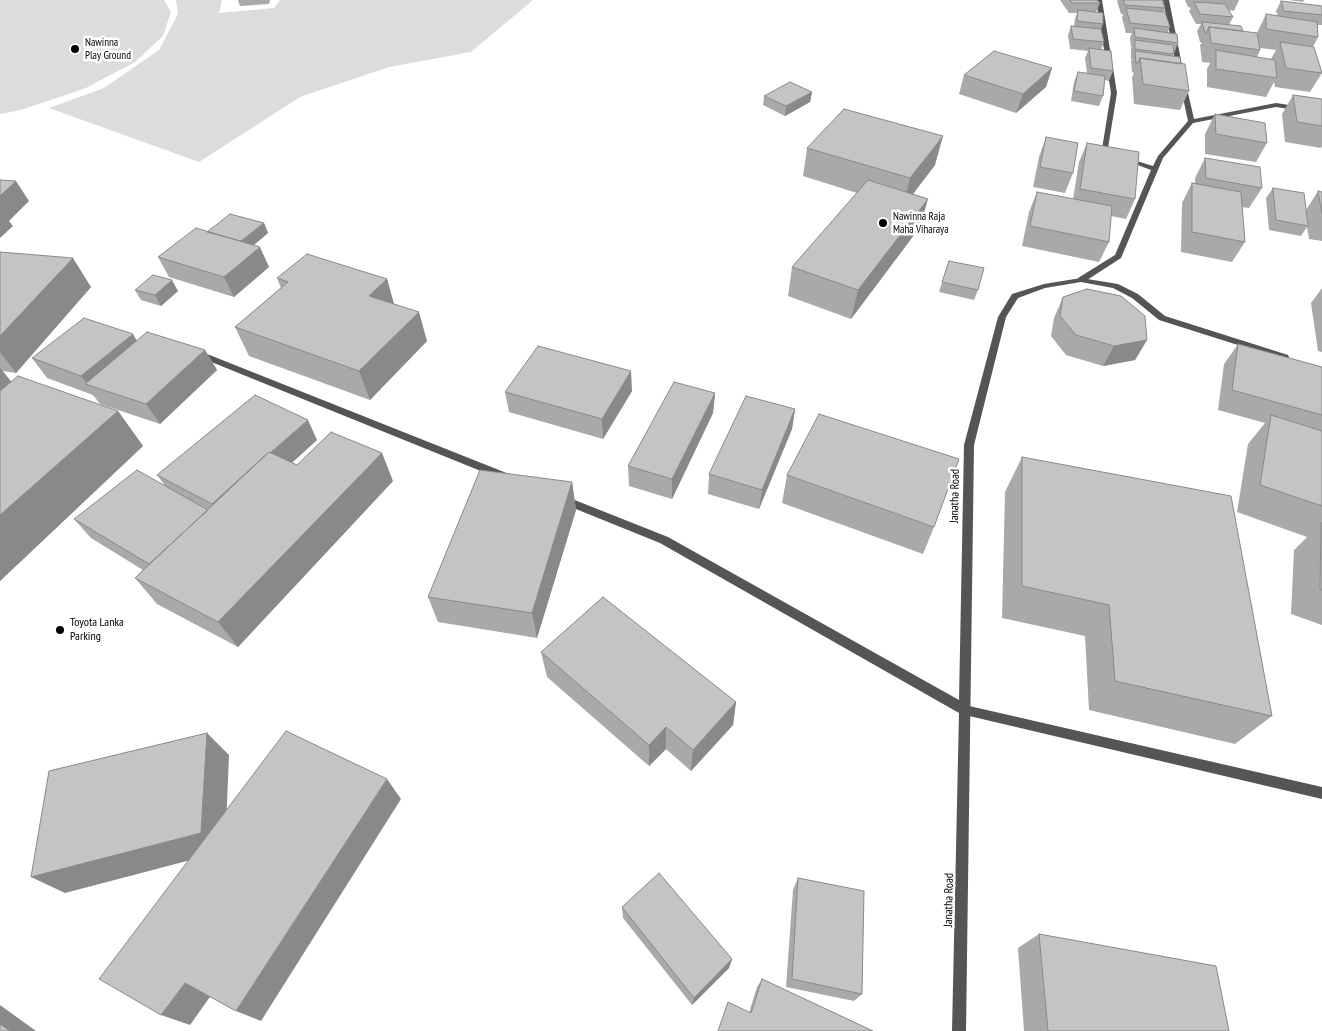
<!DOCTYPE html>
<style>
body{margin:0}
canvas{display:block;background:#fff}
</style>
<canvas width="1322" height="1031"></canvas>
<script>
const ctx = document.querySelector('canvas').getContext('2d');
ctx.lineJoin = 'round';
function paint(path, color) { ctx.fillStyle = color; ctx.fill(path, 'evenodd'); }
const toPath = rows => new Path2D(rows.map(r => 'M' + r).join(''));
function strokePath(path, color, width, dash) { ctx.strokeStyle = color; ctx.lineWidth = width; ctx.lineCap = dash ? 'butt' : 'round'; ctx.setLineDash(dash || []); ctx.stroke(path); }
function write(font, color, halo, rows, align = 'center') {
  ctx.font = font + ' "PT Sans Narrow",sans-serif'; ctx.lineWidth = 5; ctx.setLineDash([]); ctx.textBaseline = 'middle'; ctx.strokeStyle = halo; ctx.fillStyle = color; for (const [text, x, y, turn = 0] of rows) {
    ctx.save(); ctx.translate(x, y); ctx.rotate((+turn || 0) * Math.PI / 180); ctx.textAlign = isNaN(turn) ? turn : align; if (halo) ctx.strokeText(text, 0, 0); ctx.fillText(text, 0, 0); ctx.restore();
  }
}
paint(toPath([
 [0,0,164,0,171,12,163,36,135,62,86,88,21,110,0,114],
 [176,0,222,0,219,13,274,8,280,0,533,0,471,52,389,67,300,97,199,162,49,108,104,88,159,50,178,14]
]), '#dcdcdc');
paint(toPath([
 [1096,0,1102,0,1117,93,1108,148,1116,155,1113,157,1102,149,1111,93,1096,0],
 [1163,0,1169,0,1183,70,1180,72,1177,70,1163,0],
 [1183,82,1186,84,1194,119,1276,103,1322,110,1322,114,1276,107,1193,123,1163,158,1121,258,1084,282,1078,282,1078,278,1115,255,1151,170,1124,160,1127,158,1153,166,1158,156,1188,121,1180,84,1183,82],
 [965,705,1322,787,1322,799,965,715,961,714,959,710,961,706,965,705]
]), '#555');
paint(toPath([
 [1081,278,1118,284,1138,294,1165,316,1288,355,1289,357,1288,359,1282,359,1159,320,1132,298,1113,288,1081,282,1045,288,1018,298,1006,317,974,445,966,1031,952,1031,959,713,660,543,561,503,559,500,561,497,564,496,567,497,668,537,959,700,964,445,998,317,1012,294,1044,284,1081,278],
 [197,350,509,474,511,477,509,480,503,480,194,355,194,351,197,350]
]), '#555');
paint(toPath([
 [238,0,270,0,269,4,240,6],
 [1060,0,1097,0,1100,3,1096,12,1103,24,1101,29,1104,42,1101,50,1113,71,1109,81,1105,80,1103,96,1099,106,1071,101,1074,82,1078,72,1087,73,1085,58,1088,51,1070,49,1068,35,1071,26,1074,26,1075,19,1077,13,1069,13],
 [1118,0,1162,0,1165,8,1164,12,1170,27,1168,32,1178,43,1173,56,1181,64,1189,91,1180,110,1134,104,1132,77,1134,73,1132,72,1131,61,1132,59,1131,59,1131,49,1132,47,1131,47,1130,38,1132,33,1126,33,1122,18,1123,14,1121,14,1117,1],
 [1185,0,1239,0,1234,11,1229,10,1233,17,1229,25,1243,31,1257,33,1266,14,1278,16,1276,11,1281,1,1322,6,1322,25,1318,25,1318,37,1313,47,1322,73,1310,92,1275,87,1274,82,1266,97,1207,87,1207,69,1210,63,1202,62,1200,45,1202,43,1200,42,1197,31,1201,24,1196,24,1189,11,1191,8,1188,7],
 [1260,48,1276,50,1271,59,1257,57,1260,50],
 [1289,0,1304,0,1303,2],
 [1052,68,1046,87,1016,113,959,94,964,75],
 [812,92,810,102,785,116,763,105,764,96],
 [1293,95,1322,99,1322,146,1321,148,1285,142,1282,114],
 [1215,114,1267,143,1256,162,1205,154,1205,134],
 [1046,137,1073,173,1065,193,1033,187,1039,157],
 [1087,143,1135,199,1126,219,1111,216,1109,242,1099,262,1022,246,1029,212,1037,192,1073,199,1079,162],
 [807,148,935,165,913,194,920,227,851,319,788,296,792,267,857,193,803,176],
 [1205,158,1262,188,1249,208,1242,207,1245,242,1232,262,1181,252,1182,203,1192,183,1195,183,1195,178],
 [1273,188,1306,210,1318,191,1322,192,1322,241,1309,239,1307,227,1301,236,1269,230,1266,198],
 [264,223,268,233,254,245,269,267,234,297,169,277,158,257,207,232],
 [0,252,91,287,16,373,3,371,11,382,118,411,143,446,0,581],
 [949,261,978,290,974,300,939,292],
 [277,278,387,279,394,304,427,341,370,400,249,356,235,327,281,288],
 [1322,288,1322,352,1318,351,1311,303],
 [135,290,178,291,161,306,141,300],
 [1063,297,1147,340,1135,360,1103,366,1066,355,1051,336,1054,318],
 [137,341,205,350,217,370,160,424,100,404,93,395,47,378,32,358],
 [1238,344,1322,367,1322,625,1291,614,1294,550,1307,537,1237,512,1248,444,1265,423,1218,410,1224,364],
 [632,391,603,439,509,412,505,392],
 [715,393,713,413,672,499,629,486,628,466],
 [795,409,792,429,759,509,708,494,709,474],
 [317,440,292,463,297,465,393,481,238,647,157,604,135,578,143,570,91,538,74,519,166,487,157,475],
 [1022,457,1272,716,1235,744,1089,710,1085,636,1002,618,1005,492],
 [787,475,934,527,923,554,782,503],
 [572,482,576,510,537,638,438,622,428,597],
 [541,652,736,702,733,725,691,771,666,749,649,766,547,677],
 [798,878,862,994,854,1001,786,987,793,890],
 [622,907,732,959,729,968,692,1005,623,918],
 [1039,934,1229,1031,1024,1031,1018,948],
 [762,979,873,1031,718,1031,728,1002,749,1013,757,987]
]), '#a9a9a9');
paint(toPath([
 [1052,68,1046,87,1016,113,1023,94],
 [812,92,810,102,785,116,786,106],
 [943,136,935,165,903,207,910,178],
 [16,181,29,201,9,221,13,226,0,238,0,196],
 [928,199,920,227,851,319,858,290],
 [264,223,268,233,243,254,238,244],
 [260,247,269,267,234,297,224,277],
 [73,258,91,287,16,373,0,352,0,336],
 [387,279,395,308,369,296],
 [172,280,178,291,161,306,155,295],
 [419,312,427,341,370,400,359,371],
 [133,334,145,355,88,385,81,376],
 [1147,340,1135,360,1103,366,1114,346],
 [205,350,217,370,160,424,146,404],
 [0,368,14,385,0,402],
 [631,371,632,391,603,439,602,419],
 [715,393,713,413,672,499,672,479],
 [795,409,792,429,759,509,762,490],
 [118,411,143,446,0,581,0,515],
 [308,420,317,440,224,523,212,504],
 [382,453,393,481,238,647,218,622],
 [572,482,576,510,537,638,532,613],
 [736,702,733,725,691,771,693,750],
 [666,727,666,749,649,766,649,745],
 [207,733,229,755,225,851,65,893,31,877],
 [387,779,401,799,261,1021,236,1011],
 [732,959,729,968,692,1005,694,998],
 [185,983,212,994,190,1025,161,1015],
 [0,1005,36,1031,10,1031,0,1024]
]), '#898989');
const building = toPath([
 [1070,0,1097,0,1100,3,1072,3,1070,0],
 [1123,0,1162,0,1165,8,1125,5,1123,0],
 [1281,1,1322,6,1322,15,1284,11,1281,1],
 [1194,2,1225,4,1233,17,1200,14,1194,2],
 [1126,8,1165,12,1170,27,1130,23,1126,8],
 [1078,10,1103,13,1103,24,1077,21,1078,10],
 [1266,14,1317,22,1318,37,1266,29,1266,14],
 [1202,22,1241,26,1243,31,1209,27,1206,33,1205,33,1202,22],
 [1071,26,1101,29,1104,42,1073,39,1071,26],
 [1209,27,1257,33,1260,50,1211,43,1209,27],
 [1134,28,1177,34,1178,43,1135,37,1134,28],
 [1135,40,1173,45,1174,54,1135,49,1135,40],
 [1280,42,1314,47,1322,73,1286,68,1280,42],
 [1089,48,1111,51,1113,71,1091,68,1089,48],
 [1216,50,1275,60,1277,78,1216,69,1216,50],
 [994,51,1052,68,1023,94,964,75,994,51],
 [1135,51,1180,57,1181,64,1140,58,1138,63,1136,63,1135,51],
 [1140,58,1185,64,1189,91,1143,84,1140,58],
 [1078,72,1105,76,1103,96,1074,91,1078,72],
 [790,82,812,92,786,106,764,96,790,82],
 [1293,95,1322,99,1322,126,1297,122,1293,95],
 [844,109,943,136,910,178,807,148,844,109],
 [1215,114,1265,123,1267,143,1216,134,1215,114],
 [1046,137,1078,143,1073,173,1040,167,1046,137],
 [1087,143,1139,152,1135,199,1080,189,1087,143],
 [1205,158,1260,167,1262,188,1206,178,1205,158],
 [0,180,16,181,0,196,0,180],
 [868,180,928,199,858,290,792,267,868,180],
 [1192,183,1241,192,1245,242,1192,232,1192,183],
 [1273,188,1304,193,1308,226,1276,220,1273,188],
 [1318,191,1322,192,1322,214,1318,191],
 [1037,192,1112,206,1109,242,1030,226,1037,192],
 [230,214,264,223,241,241,207,232,230,214],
 [196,228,260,247,224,277,158,257,196,228],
 [0,252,73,258,0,336,0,252],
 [307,254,387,279,369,296,419,312,359,371,235,327,288,282,277,278,307,254],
 [949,261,984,268,978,290,942,282,949,261],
 [153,275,172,280,155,295,135,290,153,275],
 [1087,289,1121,296,1145,316,1147,340,1114,346,1076,335,1060,316,1063,297,1087,289],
 [84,318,133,334,81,376,32,358,84,318],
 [147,332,205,350,146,404,85,384,147,332],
 [1238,344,1322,367,1322,415,1232,390,1238,344],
 [538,346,631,371,602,419,505,392,538,346],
 [18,376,118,411,0,515,0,391,18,376],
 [674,382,715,393,672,479,628,466,674,382],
 [255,395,308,420,270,453,269,452,212,504,157,475,255,395],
 [746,396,795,409,762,490,709,474,746,396],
 [819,414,959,459,934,527,787,475,819,414],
 [1271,415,1322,431,1322,506,1260,485,1271,415],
 [331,432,382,453,218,622,135,578,269,452,297,465,331,432],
 [1022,457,1231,496,1272,716,1115,681,1109,605,1022,586,1022,457],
 [137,470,208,510,149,564,74,519,137,470],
 [480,470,572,482,532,613,428,597,480,470],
 [1321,523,1322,523,1322,590,1320,589,1321,523],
 [603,597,736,702,693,750,666,727,649,745,541,652,603,597],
 [286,731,387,779,236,1011,185,983,161,1015,99,979,286,731],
 [207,733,201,833,31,877,49,771,207,733],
 [659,873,732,959,694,998,622,907,659,873],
 [798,878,864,891,862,994,792,979,798,878],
 [1039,934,1216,966,1229,1031,1048,1031,1039,934],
 [762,979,873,1031,718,1031,728,1002,751,1013,762,979],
 [0,1024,10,1031,0,1031,0,1024]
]);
paint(building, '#c4c4c4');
strokePath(building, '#898989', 1);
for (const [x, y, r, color] of [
 [75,49,5,"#000"],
 [883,223,5,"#000"],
 [60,630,5,"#000"]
]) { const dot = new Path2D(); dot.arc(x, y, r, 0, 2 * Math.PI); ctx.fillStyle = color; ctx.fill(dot); strokePath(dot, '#fff', 2); }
write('11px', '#000', '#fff', [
 ["Nawinna",85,43],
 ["Play Ground",85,56],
 ["Nawinna Raja",893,217],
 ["Maha Viharaya",893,230]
], 'left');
write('12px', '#000', '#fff', [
 ["Janatha Road",955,496,-89],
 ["Janatha Road",949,900,-89]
]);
write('12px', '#000', '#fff', [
 ["Toyota Lanka",70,623],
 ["Parking",70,637]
], 'left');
</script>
